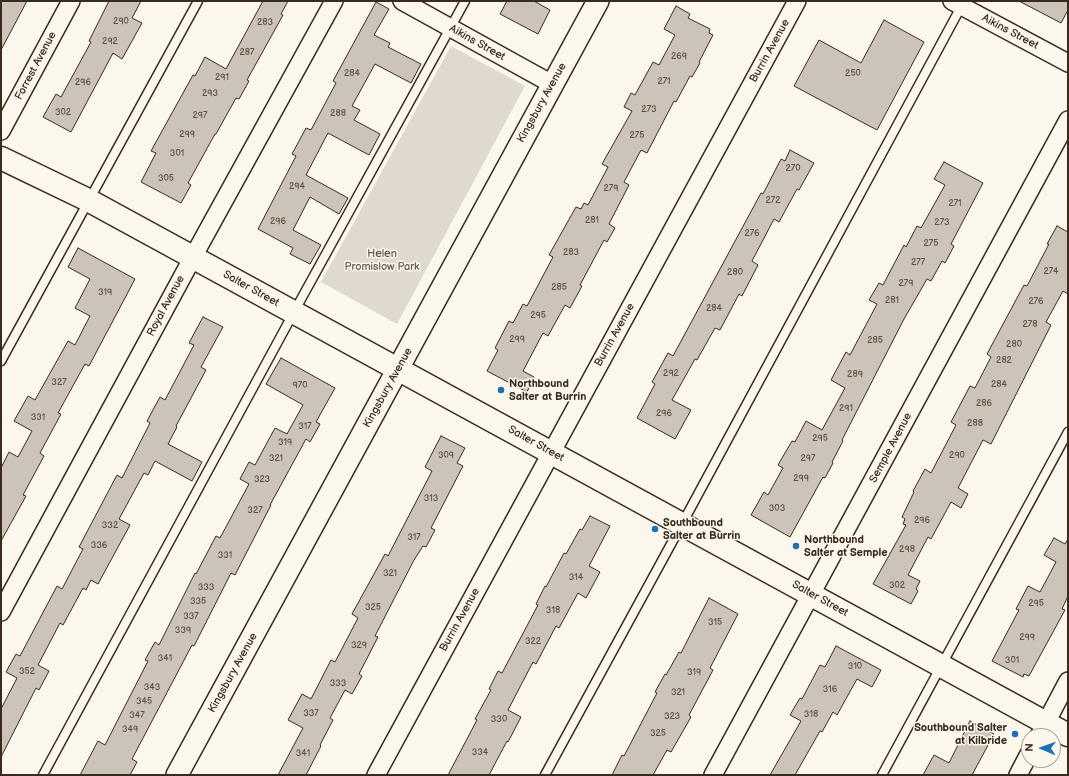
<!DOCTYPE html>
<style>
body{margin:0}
#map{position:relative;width:1069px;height:776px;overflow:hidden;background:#fbf7ec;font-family:"Balsamiq Sans",sans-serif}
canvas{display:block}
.frame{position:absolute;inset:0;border:2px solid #3b2a1e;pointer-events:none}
.north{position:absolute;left:1021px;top:728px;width:40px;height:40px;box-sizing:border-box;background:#fbf7ec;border:1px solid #aea59a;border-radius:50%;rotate:272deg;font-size:11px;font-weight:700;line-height:16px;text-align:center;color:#3b2a1e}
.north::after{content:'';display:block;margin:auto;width:14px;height:18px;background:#1f6fb2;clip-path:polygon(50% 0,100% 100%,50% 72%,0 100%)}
</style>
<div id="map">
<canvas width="1069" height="776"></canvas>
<div class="frame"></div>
<div class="north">N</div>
</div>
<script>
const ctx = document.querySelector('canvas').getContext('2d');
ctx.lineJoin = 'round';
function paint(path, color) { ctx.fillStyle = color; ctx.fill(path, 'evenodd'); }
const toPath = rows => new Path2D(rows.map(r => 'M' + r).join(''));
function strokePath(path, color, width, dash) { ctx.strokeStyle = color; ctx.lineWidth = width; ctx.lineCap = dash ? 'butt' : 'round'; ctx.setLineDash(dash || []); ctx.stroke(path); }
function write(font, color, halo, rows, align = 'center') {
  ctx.font = font + ' "Balsamiq Sans",sans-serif'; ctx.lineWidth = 3; ctx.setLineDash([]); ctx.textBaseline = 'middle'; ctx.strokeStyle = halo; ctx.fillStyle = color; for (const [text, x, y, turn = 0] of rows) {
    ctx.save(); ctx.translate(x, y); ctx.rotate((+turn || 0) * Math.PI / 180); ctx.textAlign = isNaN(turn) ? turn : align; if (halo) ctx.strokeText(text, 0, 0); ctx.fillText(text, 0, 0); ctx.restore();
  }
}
paint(toPath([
 [451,46,525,86,397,324,321,282]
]), '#dfd9ce');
const building = toPath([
 [1,1,27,1,1,50,1,1],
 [109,1,141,1,132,18,142,23,122,59,113,53,71,132,43,117,56,94,61,97,91,42,89,41,109,1],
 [263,1,288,1,281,14,283,15,247,80,249,81,239,99,236,98,216,134,215,134,188,183,191,185,181,203,141,182,156,153,151,151,193,75,195,76,205,57,226,69,263,1],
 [507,1,534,1,550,10,538,34,500,14,507,1],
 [1019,1,1068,1,1068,10,1061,23,1019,1],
 [376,2,389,9,374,35,390,43,388,47,421,64,411,83,375,64,352,106,360,110,354,120,380,134,369,155,328,133,306,175,348,198,339,214,310,197,293,230,321,245,310,264,290,254,293,248,258,229,296,156,292,154,306,128,311,130,336,83,333,81,376,2],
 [676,6,690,14,688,18,710,29,709,33,713,35,699,62,700,63,692,77,690,76,676,102,674,101,647,153,641,150,624,182,629,185,609,224,615,228,607,242,604,240,580,285,582,286,570,308,565,305,548,336,543,333,523,371,534,377,527,392,487,371,498,350,495,348,509,321,513,323,523,304,527,306,553,257,549,255,576,207,581,209,584,203,588,205,608,167,602,164,632,111,624,107,631,93,635,95,653,62,659,65,675,35,664,29,676,6],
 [884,20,924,42,877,130,794,86,819,40,861,63,884,20],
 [790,150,814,163,799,190,797,189,779,222,774,219,752,261,758,265,742,296,739,294,720,330,715,328,697,360,695,359,672,400,691,410,675,439,637,418,655,384,652,382,668,353,673,356,761,193,763,194,781,159,785,161,790,150],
 [944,162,983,183,951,244,954,246,945,263,942,261,931,281,927,279,904,319,842,440,843,441,832,462,833,463,825,478,823,477,790,537,751,515,764,492,768,495,783,468,778,465,792,441,795,442,806,421,822,430,845,388,831,380,846,352,850,355,877,304,869,300,879,283,883,285,904,245,906,247,917,226,921,228,945,185,934,179,944,162],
 [1057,226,1068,232,1068,294,1063,291,1046,322,1051,325,991,444,983,440,958,488,968,494,961,508,951,502,931,539,928,537,908,575,920,581,916,589,918,591,911,604,873,584,906,525,903,524,905,519,902,517,914,492,913,491,925,469,931,473,956,425,951,422,970,386,975,388,991,357,987,354,1024,285,1027,286,1049,244,1047,244,1057,226],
 [78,248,135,279,89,366,85,364,58,413,61,414,40,453,44,456,23,495,26,496,1,541,1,468,9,452,18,457,32,431,14,421,28,396,35,400,68,341,75,345,90,316,75,308,90,279,68,267,78,248],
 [203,317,223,327,201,367,206,370,176,426,177,427,168,444,202,462,192,481,155,461,148,475,144,473,119,519,130,525,98,584,91,580,86,590,83,588,63,625,60,623,38,665,49,671,39,690,36,688,1,757,1,709,17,678,6,672,16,654,20,656,57,586,62,589,83,549,79,547,117,475,122,478,150,423,147,421,160,397,165,400,194,345,189,343,203,317],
 [281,358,335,388,316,422,320,424,310,442,306,439,270,505,271,505,235,575,231,573,194,646,192,645,132,759,137,762,130,775,80,775,98,741,105,745,148,661,145,660,155,642,159,645,195,573,196,574,216,536,220,538,249,484,240,479,249,462,255,465,275,428,287,434,303,405,266,384,281,358],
 [441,436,465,448,457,463,463,466,431,528,435,530,426,547,423,546,414,560,375,636,378,637,359,674,362,676,352,694,345,690,330,718,333,720,320,745,321,746,306,775,278,775,303,728,288,720,302,694,311,699,331,660,335,662,358,618,352,614,385,554,388,556,432,471,425,467,441,436],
 [590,516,610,526,589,566,600,572,586,598,578,593,559,628,556,626,536,664,533,662,508,710,521,717,508,742,507,741,489,775,448,775,477,720,475,719,491,690,489,689,498,671,502,673,538,605,536,604,545,586,546,587,564,553,566,554,580,529,582,530,590,516],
 [1054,538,1065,544,1068,539,1068,596,1062,609,1065,610,1029,676,1024,674,1023,677,992,661,1019,610,1016,609,1028,586,1040,592,1056,562,1044,555,1054,538],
 [709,598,738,614,710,668,713,670,689,715,691,717,671,752,667,750,653,775,612,775,622,755,624,756,657,693,655,692,665,674,666,675,679,652,681,653,709,598],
 [836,646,881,670,872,687,857,679,837,715,833,712,822,732,820,731,795,775,770,775,801,721,790,715,800,698,802,699,820,665,825,667,836,646],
 [970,721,994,734,972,775,923,775,934,755,949,763,970,721]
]);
paint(building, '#ccc4b9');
strokePath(building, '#3b2a1e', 1);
const service = toPath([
 [1,361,198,1],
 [43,775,294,312,465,1],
 [545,775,682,524,962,5],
 [882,775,1068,432]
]);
const minor = toPath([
 [402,1,552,84],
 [952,1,1068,63],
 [1,131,71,1],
 [1,612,193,257,334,1],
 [1039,736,1068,681],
 [376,775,797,1],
 [713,775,1068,120],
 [1018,775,1029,754]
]);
const tertiary = toPath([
 [177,775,598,1]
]);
const secondary = toPath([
 [1,158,88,200,1068,735]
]);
strokePath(service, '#3b2a1e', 11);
strokePath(minor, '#3b2a1e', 20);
strokePath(tertiary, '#3b2a1e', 24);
strokePath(secondary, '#3b2a1e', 25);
strokePath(service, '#fbf7ec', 8);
strokePath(minor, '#fbf7ec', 17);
strokePath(tertiary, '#fbf7ec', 21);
strokePath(secondary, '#fbf7ec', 22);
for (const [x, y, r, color] of [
 [501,390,4,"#1f6fb2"],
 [655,529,4,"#1f6fb2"],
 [796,546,4,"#1f6fb2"],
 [1015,734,4,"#1f6fb2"]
]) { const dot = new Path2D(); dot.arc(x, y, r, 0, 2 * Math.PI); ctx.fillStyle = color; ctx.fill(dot); strokePath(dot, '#fbf7ec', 1.5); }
write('9px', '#5f5045', null, [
 ["290",121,22],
 ["283",265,23],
 ["292",110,42],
 ["287",247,53],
 ["269",679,57],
 ["284",352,74],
 ["250",853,74],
 ["291",222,78],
 ["271",664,82],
 ["296",83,83],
 ["293",210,94],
 ["273",649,110],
 ["302",63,113],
 ["288",338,114],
 ["297",200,116],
 ["299",187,135],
 ["275",637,136],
 ["301",177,154],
 ["270",793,169],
 ["305",166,179],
 ["294",297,187],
 ["279",611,189],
 ["272",773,201],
 ["271",955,204],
 ["281",592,221],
 ["296",278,222],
 ["273",942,223],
 ["276",752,234],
 ["275",931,244],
 ["283",571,253],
 ["277",918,263],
 ["274",1051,272],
 ["280",735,273],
 ["279",906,284],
 ["285",559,288],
 ["319",105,293],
 ["281",892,301],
 ["276",1036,302],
 ["284",714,309],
 ["295",538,316],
 ["278",1030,325],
 ["299",517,340],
 ["285",875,341],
 ["280",1014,345],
 ["282",1004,361],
 ["292",671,374],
 ["289",855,375],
 ["327",59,383],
 ["284",999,385],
 ["970",300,386],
 ["286",984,404],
 ["291",846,409],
 ["296",664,414],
 ["331",38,418],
 ["288",975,424],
 ["317",305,427],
 ["295",820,439],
 ["319",285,443],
 ["309",446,456],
 ["290",957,456],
 ["321",276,459],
 ["297",808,459],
 ["299",801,479],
 ["323",262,480],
 ["313",431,499],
 ["303",777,509],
 ["327",255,511],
 ["296",922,521],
 ["332",110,526],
 ["317",414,538],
 ["336",99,546],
 ["298",907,550],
 ["331",225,556],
 ["321",390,574],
 ["314",576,578],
 ["302",897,586],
 ["333",206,588],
 ["335",198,602],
 ["295",1036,604],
 ["325",373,608],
 ["318",553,611],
 ["337",191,617],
 ["315",715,623],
 ["339",183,631],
 ["299",1027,638],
 ["322",533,642],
 ["329",359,646],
 ["341",165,659],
 ["301",1012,661],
 ["310",855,667],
 ["352",27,672],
 ["319",694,673],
 ["333",338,684],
 ["343",152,688],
 ["316",830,690],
 ["321",678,693],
 ["345",144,702],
 ["337",311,714],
 ["318",811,715],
 ["347",137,716],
 ["323",672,717],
 ["330",499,720],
 ["349",130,730],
 ["325",658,734],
 ["334",480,753],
 ["341",303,754]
]);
write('11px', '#3b2a1e', '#fbf7ec', [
 ["Aikins Street",1010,32,28],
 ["Aikins Street",477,43,29],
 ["Burrin Avenue",770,51,-61],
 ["Forrest Avenue",36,66,-62],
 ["Kingsbury Avenue",542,103,-61],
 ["Salter Street",251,289,29],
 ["Royal Avenue",166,306,-62],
 ["Burrin Avenue",615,335,-61],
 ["Kingsbury Avenue",388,388,-61],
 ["Salter Street",536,444,29],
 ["Semple Avenue",891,448,-62],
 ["Salter Street",820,599,29],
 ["Burrin Avenue",460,620,-61],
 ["Kingsbury Avenue",233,673,-61]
]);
write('11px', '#64564a', '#fbf7ec', [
 ["Helen",382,254],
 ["Promislow Park",382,267]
]);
write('bold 11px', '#3b2a1e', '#fbf7ec', [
 ["Northbound",509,384],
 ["Salter at Burrin",509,397],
 ["Southbound",663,523],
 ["Salter at Burrin",663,536],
 ["Northbound",804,540],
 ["Salter at Semple",804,553],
 ["Southbound Salter",1007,728,"right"],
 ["at Kilbride",1007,741,"right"]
], 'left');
</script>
